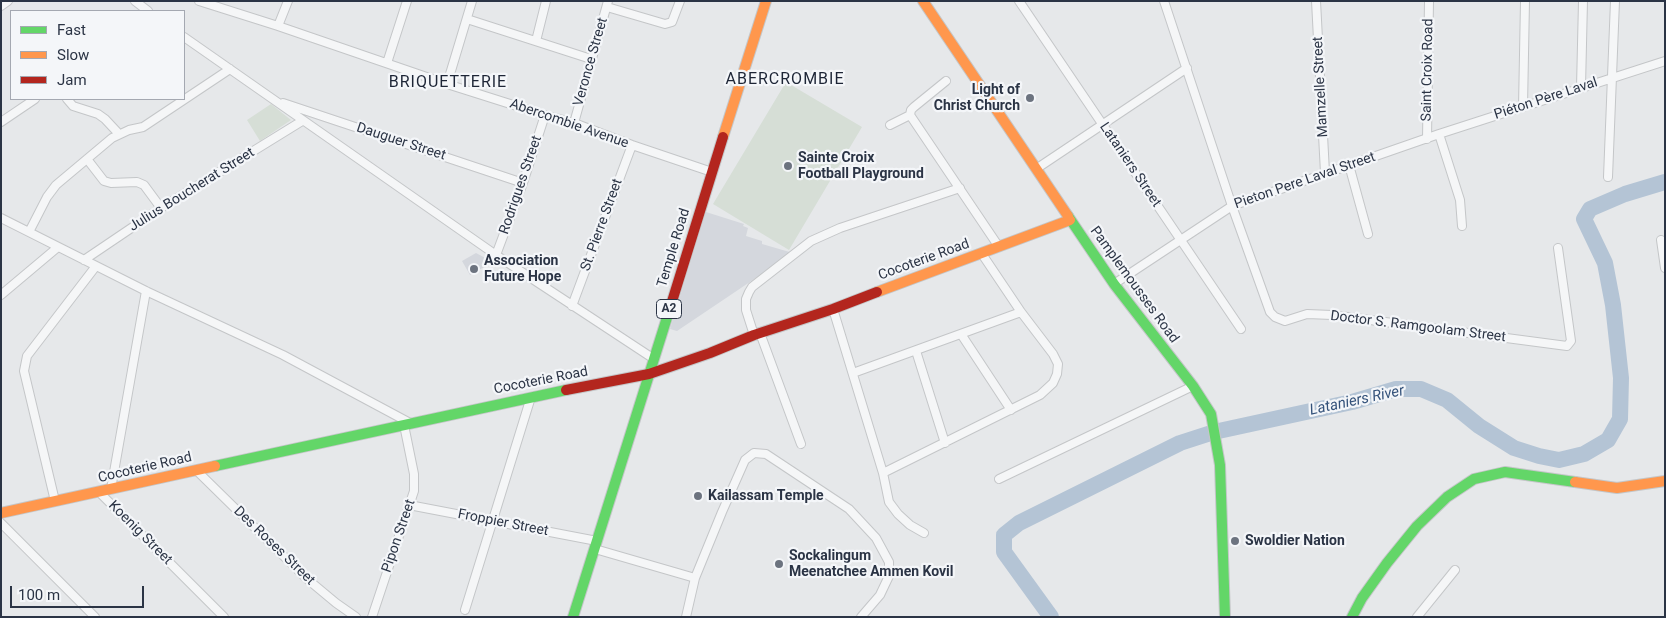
<!DOCTYPE html>
<meta charset="utf-8">
<style>
body{margin:0}
#map{position:relative;width:1666px;height:618px;overflow:hidden;background:#e6e8ea;font-family:Roboto,sans-serif}
canvas{display:block}
.frame{position:absolute;inset:0;border:2px solid #2b3445;pointer-events:none}
.legend{position:absolute;left:10px;top:10px;width:175px;height:90px;box-sizing:border-box;background:#f4f6f9;border:1px solid #a4a8b1;margin:0;padding:6px 9px;list-style:none;font-size:15px;color:#2b3445}
.legend li{display:flex;align-items:center;gap:10px;height:25px}
.legend b{width:25px;border:1px solid #a4a8b1}
.scale{position:absolute;left:10px;top:586px;width:134px;height:22px;box-sizing:border-box;border:2px solid #2b3445;border-top:0;padding-left:6px;font-size:15px;line-height:18px;white-space:nowrap;color:#2b3445;-webkit-text-stroke:4px #f4f6f9;paint-order:stroke}
</style>
<div id="map">
<canvas width="1666" height="618"></canvas>
<div class="frame"></div>
<ul class="legend">
<li><b style="height:6px;background:#63d668"></b>Fast</li>
<li><b style="height:6px;background:#ff974d"></b>Slow</li>
<li><b style="height:6px;background:#b3261e"></b>Jam</li>
</ul>
<div class="scale">100 m</div>
</div>
<script>
const ctx = document.querySelector('canvas').getContext('2d');
ctx.lineJoin = 'round';
function paint(path, color) { ctx.fillStyle = color; ctx.fill(path, 'evenodd'); }
const toPath = rows => new Path2D(rows.map(r => 'M' + r).join(''));
function strokePath(path, color, width, dash) { ctx.strokeStyle = color; ctx.lineWidth = width; ctx.lineCap = dash ? 'butt' : 'round'; ctx.setLineDash(dash || []); ctx.stroke(path); }
function write(font, color, halo, rows, align = 'center') {
  ctx.font = font + ' Roboto,sans-serif'; ctx.lineWidth = 4.5; ctx.setLineDash([]); ctx.textBaseline = 'middle'; ctx.strokeStyle = halo; ctx.fillStyle = color; for (const [text, x, y, turn = 0] of rows) {
    ctx.save(); ctx.translate(x, y); ctx.rotate((+turn || 0) * Math.PI / 180); ctx.textAlign = isNaN(turn) ? turn : align; if (halo) ctx.strokeText(text, 0, 0); ctx.fillText(text, 0, 0); ctx.restore();
  }
}
paint(toPath([
 [706,212,744,224,743,226,748,228,746,236,762,241,762,244,793,253,677,331,670,329],
 [476,253,493,262,470,275,462,261]
]), '#d4d7dd');
paint(toPath([
 [786,82,862,127,789,250,713,204],
 [271,104,291,120,260,141,247,120]
]), '#d6ded6');
strokePath(toPath([
 [1051,617,1004,552,1004,535,1019,523,1180,443,1214,432,1352,402,1396,389,1421,389,1447,400,1479,426,1514,448,1539,456,1559,460,1584,454,1608,440,1620,419,1621,378,1613,305,1605,263,1584,219,1590,209,1625,194,1665,182]
]), '#b4c4d5', 16);
const street = toPath([
 [135,1,148,11],
 [199,1,278,26,447,84,545,115,574,123,632,145,712,172],
 [1019,1,1241,329],
 [1164,1,1232,206,1270,312,1275,317,1285,321,1307,314,1332,315,1567,346,1571,341,1558,248],
 [1316,1,1325,173],
 [1,6,8,1],
 [607,7,665,24,672,22,680,1],
 [467,19,591,59],
 [278,26,288,1],
 [184,37,496,255,654,359],
 [536,41,546,1],
 [387,63,407,1],
 [946,81,914,107,911,110,910,115,999,247],
 [447,84,472,1],
 [1581,87,1583,1],
 [67,99,73,106,98,114,105,119,119,134],
 [283,103,523,183],
 [1523,107,1525,1],
 [1,122,35,99],
 [574,123,608,1],
 [890,125,910,115],
 [1439,134,1460,200,1462,226],
 [1427,139,1429,1],
 [87,159,104,181,111,183,137,182,144,185,161,208],
 [1349,165,1368,234],
 [1036,169,1187,68],
 [1608,177,1615,1],
 [1,218,146,291,283,355,410,423],
 [29,232,47,197,56,185,112,138,129,130,143,127,230,69],
 [1661,240,1665,268],
 [496,255,523,183,545,115],
 [84,260,161,208,302,121],
 [1114,284,1232,206,1439,134,1665,61],
 [1,295,58,247],
 [572,306,632,145],
 [833,309,883,473,889,502,898,514,910,525,924,533],
 [760,333,801,444],
 [961,334,1011,410],
 [754,335,746,310,746,299,749,292,752,287,811,241,840,228,960,188],
 [916,351,945,443],
 [853,373,1021,312],
 [196,470,306,578,336,603,356,617],
 [883,473,1040,395,1053,383,1057,374,1058,364,1053,354,1021,312,982,254],
 [999,479,1193,386],
 [111,489,146,291],
 [99,492,224,617],
 [55,501,24,371,27,356,96,266],
 [409,505,597,541],
 [1,523,95,617],
 [595,549,695,578],
 [465,610,531,397],
 [372,617,414,491,414,474,404,425],
 [686,617,695,578,722,512,745,460,754,453,766,454,849,509,876,538,889,562,889,576,880,595,861,617],
 [1417,617,1455,570]
]);
const fast = toPath([
 [1068,216,1114,284,1193,386,1211,414,1220,465,1225,617],
 [215,466,566,390],
 [573,617,670,308],
 [1352,617,1362,598,1387,563,1417,526,1447,497,1474,479,1505,472,1575,482]
]);
const slow = toPath([
 [923,1,1068,216],
 [723,137,766,1],
 [877,292,1070,220],
 [1575,482,1617,488,1665,481],
 [1,513,215,466]
]);
const jam = toPath([
 [670,308,723,137],
 [566,390,649,374,710,353,754,335,833,309,877,292]
]);
strokePath(street, '#c4c6c8', 10);
strokePath(fast, '#c4c6c8', 12);
strokePath(slow, '#c4c6c8', 12);
strokePath(jam, '#c4c6c8', 12);
strokePath(street, '#f5f6f7', 8);
strokePath(fast, '#63d668', 10);
strokePath(slow, '#ff974d', 10);
strokePath(jam, '#b3261e', 10);
for (const [x, y, r, color] of [
 [1030,98,5,"#6c737f"],
 [788,166,5,"#6c737f"],
 [474,269,5,"#6c737f"],
 [698,496,5,"#6c737f"],
 [1235,541,5,"#6c737f"],
 [779,564,5,"#6c737f"]
]) { const dot = new Path2D(); dot.arc(x, y, r, 0, 2 * Math.PI); ctx.fillStyle = color; ctx.fill(dot); strokePath(dot, '#f4f6f9', 2); }
for (const [x, y, w] of [
 [669,309,25]
]) { const box = new Path2D(); box.roundRect(x - w / 2, y - 9.5, w, 19, 4); ctx.fillStyle = '#f4f6f9'; ctx.fill(box); strokePath(box, '#2b3445', 1); }
write('bold 12px', '#2b3445', null, [
 ["A2",669,309]
]);
write('14px', '#2b3445', '#f4f6f9', [
 ["Veronce Street",591,62,-74],
 ["Saint Croix Road",1428,70,-89],
 ["Mamzelle Street",1321,87,-93],
 ["Piéton Père Laval",1546,99,-18],
 ["Abercombie Avenue",569,124,19],
 ["Dauguer Street",401,142,18],
 ["Lataniers Street",1130,165,56],
 ["Pieton Pere Laval Street",1305,181,-19],
 ["Rodrigues Street",521,185,-71],
 ["Julius Boucherat Street",192,190,-32],
 ["St. Pierre Street",602,225,-70],
 ["Temple Road",674,248,-73],
 ["Cocoterie Road",924,260,-20],
 ["Pamplemousses Road",1134,285,54],
 ["Doctor S. Ramgoolam Street",1418,327,7],
 ["Cocoterie Road",541,381,-11],
 ["Cocoterie Road",145,468,-13],
 ["Froppier Street",503,523,11],
 ["Koenig Street",140,533,45],
 ["Pipon Street",399,536,-71],
 ["Des Roses Street",274,546,44]
]);
write('bold 14px', '#2b3445', '#f4f6f9', [
 ["Light of",1020,90,"right"],
 ["Christ Church",1020,106,"right"],
 ["Sainte Croix",798,158],
 ["Football Playground",798,174],
 ["Association",484,261],
 ["Future Hope",484,277],
 ["Kailassam Temple",708,496],
 ["Swoldier Nation",1245,541],
 ["Sockalingum",789,556],
 ["Meenatchee Ammen Kovil",789,572]
], 'left');
write('italic 15px', '#34527a', '#f4f6f9', [
 ["Lataniers River",1357,401,-12]
]);
ctx.letterSpacing = '1px';
write('16px', '#1d2536', '#f4f6f9', [
 ["ABERCROMBIE",785,80],
 ["BRIQUETTERIE",448,83]
]);
ctx.letterSpacing = '0px';
</script>
